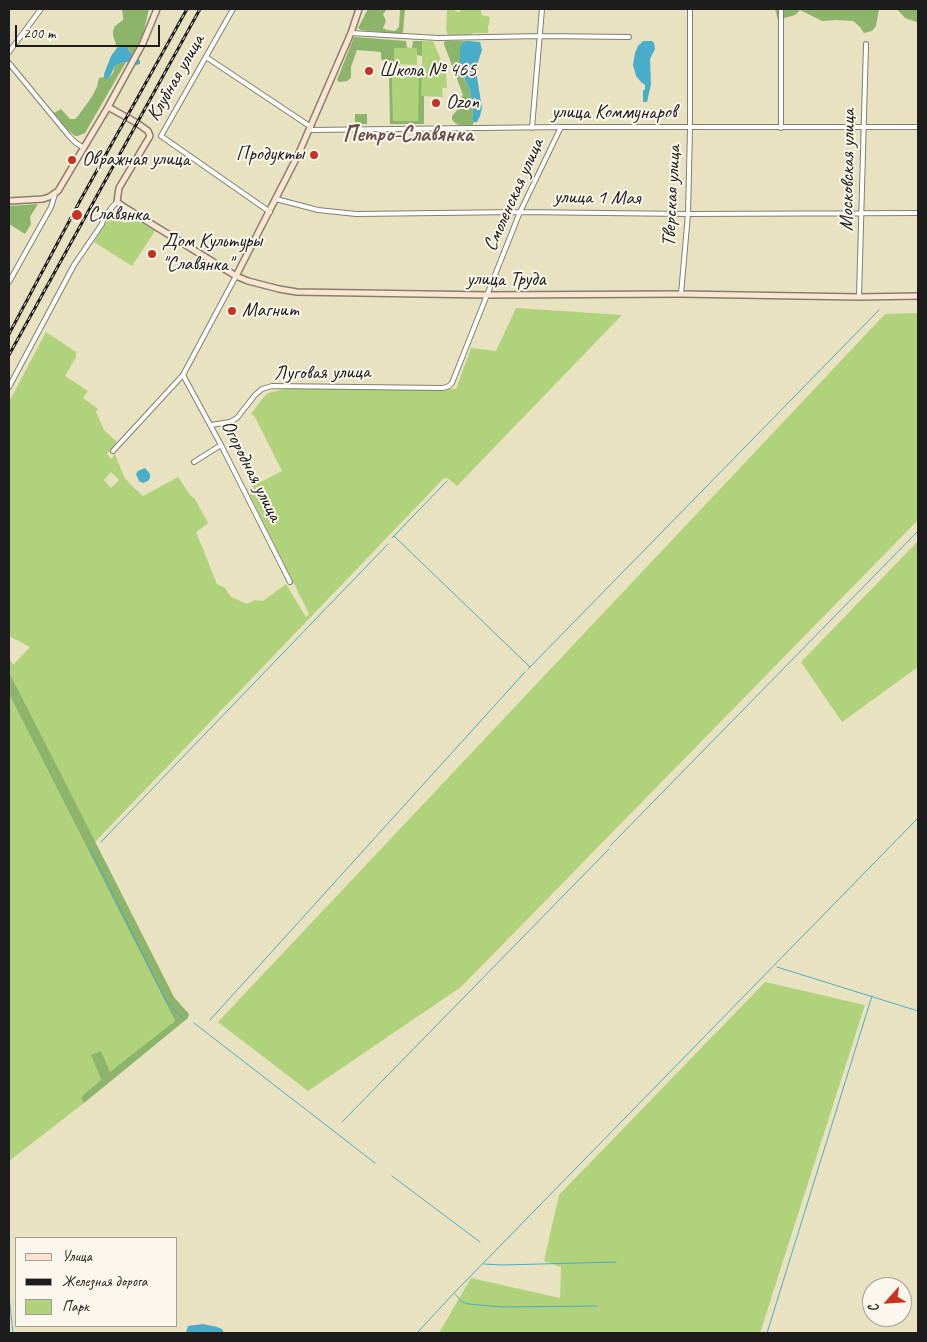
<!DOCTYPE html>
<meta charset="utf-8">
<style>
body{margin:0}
#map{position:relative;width:927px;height:1342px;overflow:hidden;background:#e9e2c1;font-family:Caveat,sans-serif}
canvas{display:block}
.frame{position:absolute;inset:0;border:10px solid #1c1c1c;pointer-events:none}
.legend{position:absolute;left:15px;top:1237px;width:162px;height:90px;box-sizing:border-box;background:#fbf7ec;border:1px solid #a29f99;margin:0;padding:6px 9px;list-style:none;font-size:15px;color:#1c1c1c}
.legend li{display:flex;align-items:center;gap:10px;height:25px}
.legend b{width:25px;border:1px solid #a29f99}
.north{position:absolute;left:862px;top:1277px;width:50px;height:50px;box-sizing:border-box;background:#fbf7ec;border:1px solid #a29f99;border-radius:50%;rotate:244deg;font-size:14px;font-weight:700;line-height:20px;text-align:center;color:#1c1c1c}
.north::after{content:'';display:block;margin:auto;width:18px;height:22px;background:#c8321e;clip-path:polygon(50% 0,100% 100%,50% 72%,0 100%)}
.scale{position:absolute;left:15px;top:25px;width:145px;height:22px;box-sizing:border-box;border:2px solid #1c1c1c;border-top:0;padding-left:6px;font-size:15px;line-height:18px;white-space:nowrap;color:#1c1c1c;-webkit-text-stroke:4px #fbf7ec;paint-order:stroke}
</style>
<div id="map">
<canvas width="927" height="1342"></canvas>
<div class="frame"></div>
<ul class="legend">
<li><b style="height:6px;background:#fde4d1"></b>Улица</li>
<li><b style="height:6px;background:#1c1c1c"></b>Железная дорога</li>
<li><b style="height:14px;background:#b0d27b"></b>Парк</li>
</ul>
<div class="north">С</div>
<div class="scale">200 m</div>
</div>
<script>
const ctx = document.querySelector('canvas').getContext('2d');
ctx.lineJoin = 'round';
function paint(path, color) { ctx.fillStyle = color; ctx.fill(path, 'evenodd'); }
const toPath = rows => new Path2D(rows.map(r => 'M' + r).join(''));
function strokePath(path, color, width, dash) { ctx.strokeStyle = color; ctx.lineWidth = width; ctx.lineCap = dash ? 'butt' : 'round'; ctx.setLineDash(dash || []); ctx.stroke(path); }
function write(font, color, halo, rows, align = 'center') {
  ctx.font = font + ' Caveat,sans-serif'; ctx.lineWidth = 4; ctx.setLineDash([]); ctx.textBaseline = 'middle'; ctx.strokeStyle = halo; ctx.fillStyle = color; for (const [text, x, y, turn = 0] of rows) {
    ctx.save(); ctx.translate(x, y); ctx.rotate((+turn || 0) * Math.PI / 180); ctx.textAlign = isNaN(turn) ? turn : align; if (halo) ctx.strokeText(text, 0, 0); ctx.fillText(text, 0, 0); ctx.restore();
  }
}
paint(toPath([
 [447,9,454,9,455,11,459,12,462,9,482,9,481,12,482,15,490,17,489,25,488,26,488,33,474,33,470,35,448,35,446,30],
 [422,41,433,41,446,72,447,88,442,88,443,97,421,96,418,121,393,121,392,66,422,67],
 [394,47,417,48,417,65,394,64],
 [118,210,120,210,155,231,132,266,94,242,113,212],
 [516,308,622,315,457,486,449,479,444,478,94,843,9,672,9,657,13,665,30,647,9,636,9,402,46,332,76,352,76,357,65,376,88,391,83,398,98,409,96,412,104,430,117,442,107,454,111,459,115,454,124,477,133,487,143,496,178,477,190,495,195,499,208,523,196,532,217,584,225,588,231,597,247,604,255,600,263,601,286,584,304,614,307,617,309,614,247,489,282,471,255,417,251,414,262,399,268,393,285,389,456,389,471,348,496,351],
 [111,472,119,480,111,488,104,480],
 [918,313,918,520,461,987,308,1091,218,1022,885,314],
 [918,541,918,667,842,722,801,662],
 [9,694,175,1021,110,1073,91,1055,101,1080,84,1094,81,1098,84,1103,9,1161],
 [765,982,865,1005,760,1333,439,1333,471,1278,560,1298,561,1267,544,1261,559,1195]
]), '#b0d27b');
paint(toPath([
 [122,9,149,9,143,34,132,55,128,48,120,47,117,48,113,35,113,31,115,26,123,20,123,16],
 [368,9,387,9,383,14,386,21,383,28,387,30,395,31,399,27,400,9,405,9,403,32,401,34,361,30,358,28],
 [775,9,879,9,876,26,872,31,864,33,860,27,853,21,836,20,822,21,800,10,795,15,778,20],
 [897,9,918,9,918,21,917,22,905,18],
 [354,37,406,41,407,48,394,48,394,64,400,64,400,66,389,66,387,62,381,59,381,52,357,50,351,67,351,78,347,81,339,82,337,80],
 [413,41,422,41,422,56,417,55,417,48,412,48],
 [446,41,468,41,462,43,460,51,460,64,462,74,470,90,473,109,472,120,474,122,472,126,458,125,454,122,452,119,452,116,458,109,457,104,463,95,444,44,444,42],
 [126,62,85,133,78,136,75,136,66,128,54,113,61,109,70,119,75,119,78,116,91,98,97,87,99,78,104,77,108,79,113,73,115,66,121,63],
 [389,71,392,72,393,121,418,121,419,75,422,73,421,96,424,96,424,124,390,124],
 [355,114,367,114,367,124,355,124],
 [38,204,30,217,31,224,25,234,9,224,9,206],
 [9,672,174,997,189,1014,188,1018,84,1103,81,1098,84,1094,101,1080,91,1055,101,1051,110,1072,175,1021,9,694]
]), '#8cb46b');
paint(toPath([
 [468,41,480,42,482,50,478,62,477,77,482,108,480,116,477,122,474,122,472,120,473,109,470,90,460,69,460,47,462,43],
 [643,41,652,41,654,43,655,49,650,59,651,84,647,102,643,102,643,91,645,89,645,85,641,82,636,76,633,65,635,53,638,46],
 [122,46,127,47,132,55,137,57,140,61,140,64,136,65,128,62,121,63,115,66,110,76,108,79,106,79,104,77,104,74,111,56,117,48],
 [145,468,150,474,150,478,148,481,143,483,139,481,136,474,138,471],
 [203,1324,217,1327,222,1329,224,1333,186,1333,188,1326]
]), '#49acc9');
strokePath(toPath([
 [394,536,530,667],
 [392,538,447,481],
 [528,669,879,310],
 [101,842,388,544],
 [610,846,918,531],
 [90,849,165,999,173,1009,184,1019],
 [777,967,918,1011],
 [210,1020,525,672],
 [194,1023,375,1163],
 [342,1122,609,849],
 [392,1176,480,1242],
 [484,1264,502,1265,616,1262],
 [455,1294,462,1302,469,1304,502,1307,597,1306],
 [9,1296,13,1333],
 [417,1333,454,1293,918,818],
 [767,1333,872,996]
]), '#49acc9', 1);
const street = toPath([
 [781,9,781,128],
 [351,33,438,38,540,36,629,37],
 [9,52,41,9],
 [206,57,311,127],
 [9,63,69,136,76,143,84,148],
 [532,128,542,9],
 [310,130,561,127,918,127],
 [161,136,233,9],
 [161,136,270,212],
 [276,199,318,210,356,214,520,212,688,214,918,213],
 [9,282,51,207,55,194],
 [681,294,688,214,690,128,690,9],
 [859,297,866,44],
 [183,375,221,445,290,582],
 [9,387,74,265,102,224,104,218,113,206,117,202],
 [211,425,230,422,237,418,255,395,262,389,272,386,443,388,449,386,452,383,520,212,561,127],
 [113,451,183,375,236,276],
 [194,462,221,445]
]);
const secondary = toPath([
 [108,107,137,123,148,131,150,136,119,188,117,202,124,207,236,276,248,281,279,289,297,292,487,295,681,294,859,297,918,296],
 [9,201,43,199,49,197,58,191,108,107,143,43,157,9],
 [236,276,298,155,351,33,359,9]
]);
strokePath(street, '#827f6e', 6);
strokePath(secondary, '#827f6e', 8);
strokePath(street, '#fff', 4);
strokePath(secondary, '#fde4d1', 5);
const rail = toPath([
 [9,334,81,199,187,9],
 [9,355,200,9]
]);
strokePath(rail, '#1c1c1c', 3);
strokePath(rail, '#fbf7ec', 1, [4]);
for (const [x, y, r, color] of [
 [369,71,5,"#c8321e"],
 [436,103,5,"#c8321e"],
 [314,155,5,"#c8321e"],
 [72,160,5,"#c8321e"],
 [77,215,6,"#c8321e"],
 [152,254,5,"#c8321e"],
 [232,311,5,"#c8321e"]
]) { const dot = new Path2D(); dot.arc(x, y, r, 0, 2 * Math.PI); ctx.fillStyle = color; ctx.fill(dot); strokePath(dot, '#fbf7ec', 2); }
write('20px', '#1c1c1c', '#fbf7ec', [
 ["Школа № 465",379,71],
 ["Ozon",446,103],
 ["Продукты",304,155,"right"],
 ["Овражная улица",82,160],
 ["Славянка",88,215],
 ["Дом Культуры",162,242],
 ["\"Славянка\"",162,265],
 ["Магнит",242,311]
], 'left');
write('20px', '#1c1c1c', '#fbf7ec', [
 ["Клубная улица",176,78,-60],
 ["улица Коммунаров",614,113],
 ["Московская улица",848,170,-89],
 ["Смоленская улица",514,195,-66],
 ["Тверская улица",672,196,-87],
 ["улица 1 Мая",597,198,1],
 ["улица Труда",506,280],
 ["Луговая улица",322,373,-1],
 ["Огородная улица",251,471,63]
]);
write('bold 22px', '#684f4c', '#fbf7ec', [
 ["Петро-Славянка",408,135]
]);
</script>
